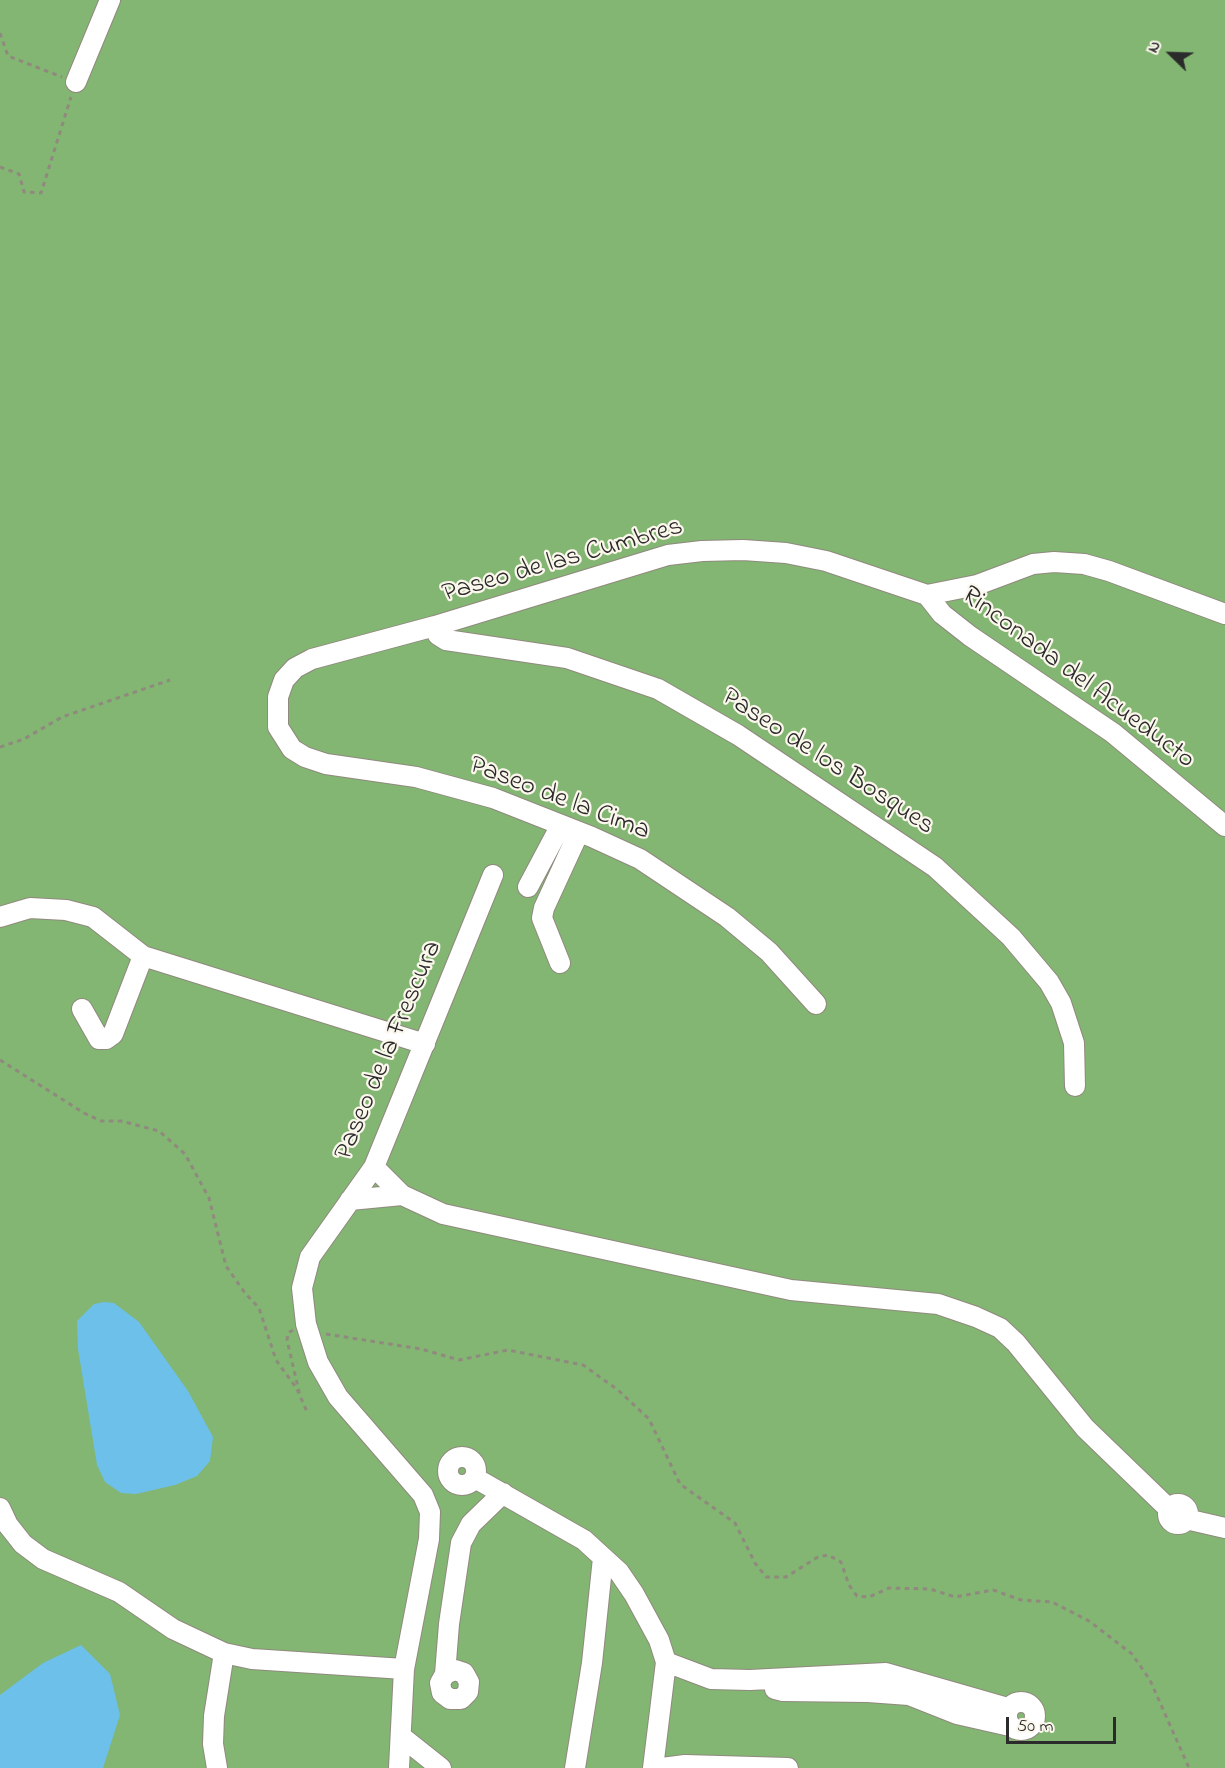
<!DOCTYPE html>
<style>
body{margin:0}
#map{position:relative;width:1225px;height:1768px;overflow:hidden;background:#f5e7d0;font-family:"Indie Flower",sans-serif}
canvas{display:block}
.north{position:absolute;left:1141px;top:24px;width:60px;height:60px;-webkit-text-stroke:4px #fbf7ec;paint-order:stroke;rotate:293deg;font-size:16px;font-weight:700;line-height:24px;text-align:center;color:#2b2b2b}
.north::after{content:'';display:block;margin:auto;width:21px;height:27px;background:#2b2b2b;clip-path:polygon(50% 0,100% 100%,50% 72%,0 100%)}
.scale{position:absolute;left:1006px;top:1717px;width:110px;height:27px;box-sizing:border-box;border:3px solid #2b2b2b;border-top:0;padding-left:8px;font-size:18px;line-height:21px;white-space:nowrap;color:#2b2b2b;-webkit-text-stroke:4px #fbf7ec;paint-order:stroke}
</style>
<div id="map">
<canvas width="1225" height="1768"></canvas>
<div class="north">N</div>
<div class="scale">50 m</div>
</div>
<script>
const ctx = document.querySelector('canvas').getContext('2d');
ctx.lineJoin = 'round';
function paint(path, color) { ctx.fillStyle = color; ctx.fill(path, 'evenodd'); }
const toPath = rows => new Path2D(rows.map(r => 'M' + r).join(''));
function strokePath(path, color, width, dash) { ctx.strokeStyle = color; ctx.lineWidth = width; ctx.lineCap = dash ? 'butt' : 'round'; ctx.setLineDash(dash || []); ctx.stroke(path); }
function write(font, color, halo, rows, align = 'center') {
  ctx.font = font + ' "Indie Flower",sans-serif'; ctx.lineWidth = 4.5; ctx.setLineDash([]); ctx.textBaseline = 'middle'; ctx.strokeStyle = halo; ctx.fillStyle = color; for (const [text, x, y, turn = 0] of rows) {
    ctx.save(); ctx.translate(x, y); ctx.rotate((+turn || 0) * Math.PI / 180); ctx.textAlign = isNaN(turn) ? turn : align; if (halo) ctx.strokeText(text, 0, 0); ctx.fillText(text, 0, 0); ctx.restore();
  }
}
paint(toPath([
 [0,0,1225,0,1225,1768,0,1768]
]), '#82b672');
paint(toPath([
 [104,1302,114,1303,139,1322,188,1391,213,1437,210,1461,197,1476,175,1485,136,1494,121,1493,105,1482,97,1465,78,1349,77,1321,94,1304],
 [81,1645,110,1674,120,1715,103,1768,0,1768,0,1695,43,1663]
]), '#6dc0e9');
const minor = toPath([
 [76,82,110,0],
 [927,595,942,614,970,636,1113,733,1225,826],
 [435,626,438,635,446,640,567,658,658,689,738,735,935,867,1011,937,1049,982,1061,1003,1074,1043,1075,1086],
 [528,887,561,825],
 [0,917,30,908,66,910,93,917,143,956,425,1044],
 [560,963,542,918,544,908,579,832],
 [816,1004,769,952,727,917,640,859,592,837,493,798,416,777,326,764,305,757,292,749,278,727,278,697,284,680,295,668,312,659,435,626,668,555,702,551,743,550,786,553,826,561,927,595,977,585,1033,564,1054,562,1084,564,1109,571,1225,614],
 [82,1009,99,1039,106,1039,113,1034,143,956],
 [374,1167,402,1195,443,1214,791,1290,938,1304,976,1317,1000,1328,1016,1343,1085,1428,1169,1509],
 [350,1200,402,1195],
 '448 1471a14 14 0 1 1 28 0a14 14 0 1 1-28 0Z',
 [475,1478,584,1540,619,1572,634,1594,659,1640,666,1662,653,1768],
 '1168 1514a10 10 0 1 1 20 0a10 10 0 1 1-20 0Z',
 [0,1508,8,1525,23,1544,43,1559,119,1592,173,1629,224,1653,252,1659,404,1669],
 [1186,1519,1225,1528],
 [666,1662,711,1679,750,1680,886,1673,1008,1708],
 [445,1674,455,1670,464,1673,469,1682,468,1692,461,1699,450,1699,442,1693,440,1683,445,1674,449,1624,461,1543,471,1524,503,1493],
 [775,1689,783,1691,868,1692,909,1695,957,1714,1010,1726],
 '1007 1716a14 14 0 1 1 28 0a14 14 0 1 1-28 0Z',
 [402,1737,441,1768],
 [217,1768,213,1744,214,1716,224,1653],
 [399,1768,404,1669,429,1539,430,1512,423,1495,338,1397,318,1362,306,1324,302,1288,310,1257,374,1167,493,875],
 [575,1768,592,1663,603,1558],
 [662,1768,685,1765,788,1768]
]);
strokePath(minor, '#90897e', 22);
strokePath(toPath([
 [0,33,8,56,62,77],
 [0,167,19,174,24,192,41,193,71,97],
 [0,747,24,739,62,717,170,680],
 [0,1060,84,1113,101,1121,121,1121,159,1131,185,1154,209,1198,226,1266,245,1293,259,1308,276,1360,297,1389,308,1414],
 [293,1330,288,1333,287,1340,300,1396],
 [326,1334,421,1349,459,1360,508,1350,583,1365,618,1390,649,1419,680,1484,735,1523,755,1563,766,1577,786,1577,818,1557,828,1555,841,1562,849,1585,857,1596,869,1597,889,1588,930,1589,955,1597,993,1590,1021,1600,1052,1602,1089,1621,1132,1654,1150,1680,1189,1768]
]), '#90897e', 3, [4.5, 4.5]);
strokePath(minor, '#fff', 20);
write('27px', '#2b2b2b', '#fbf7ec', [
 ["Paseo de las Cumbres",563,562,-16],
 ["Rinconada del Acueducto",1077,679,37],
 ["Paseo de los Bosques",827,763,33],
 ["Paseo de la Cima",559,800,21],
 ["Paseo de la Frescura",390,1051,-67]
]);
</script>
